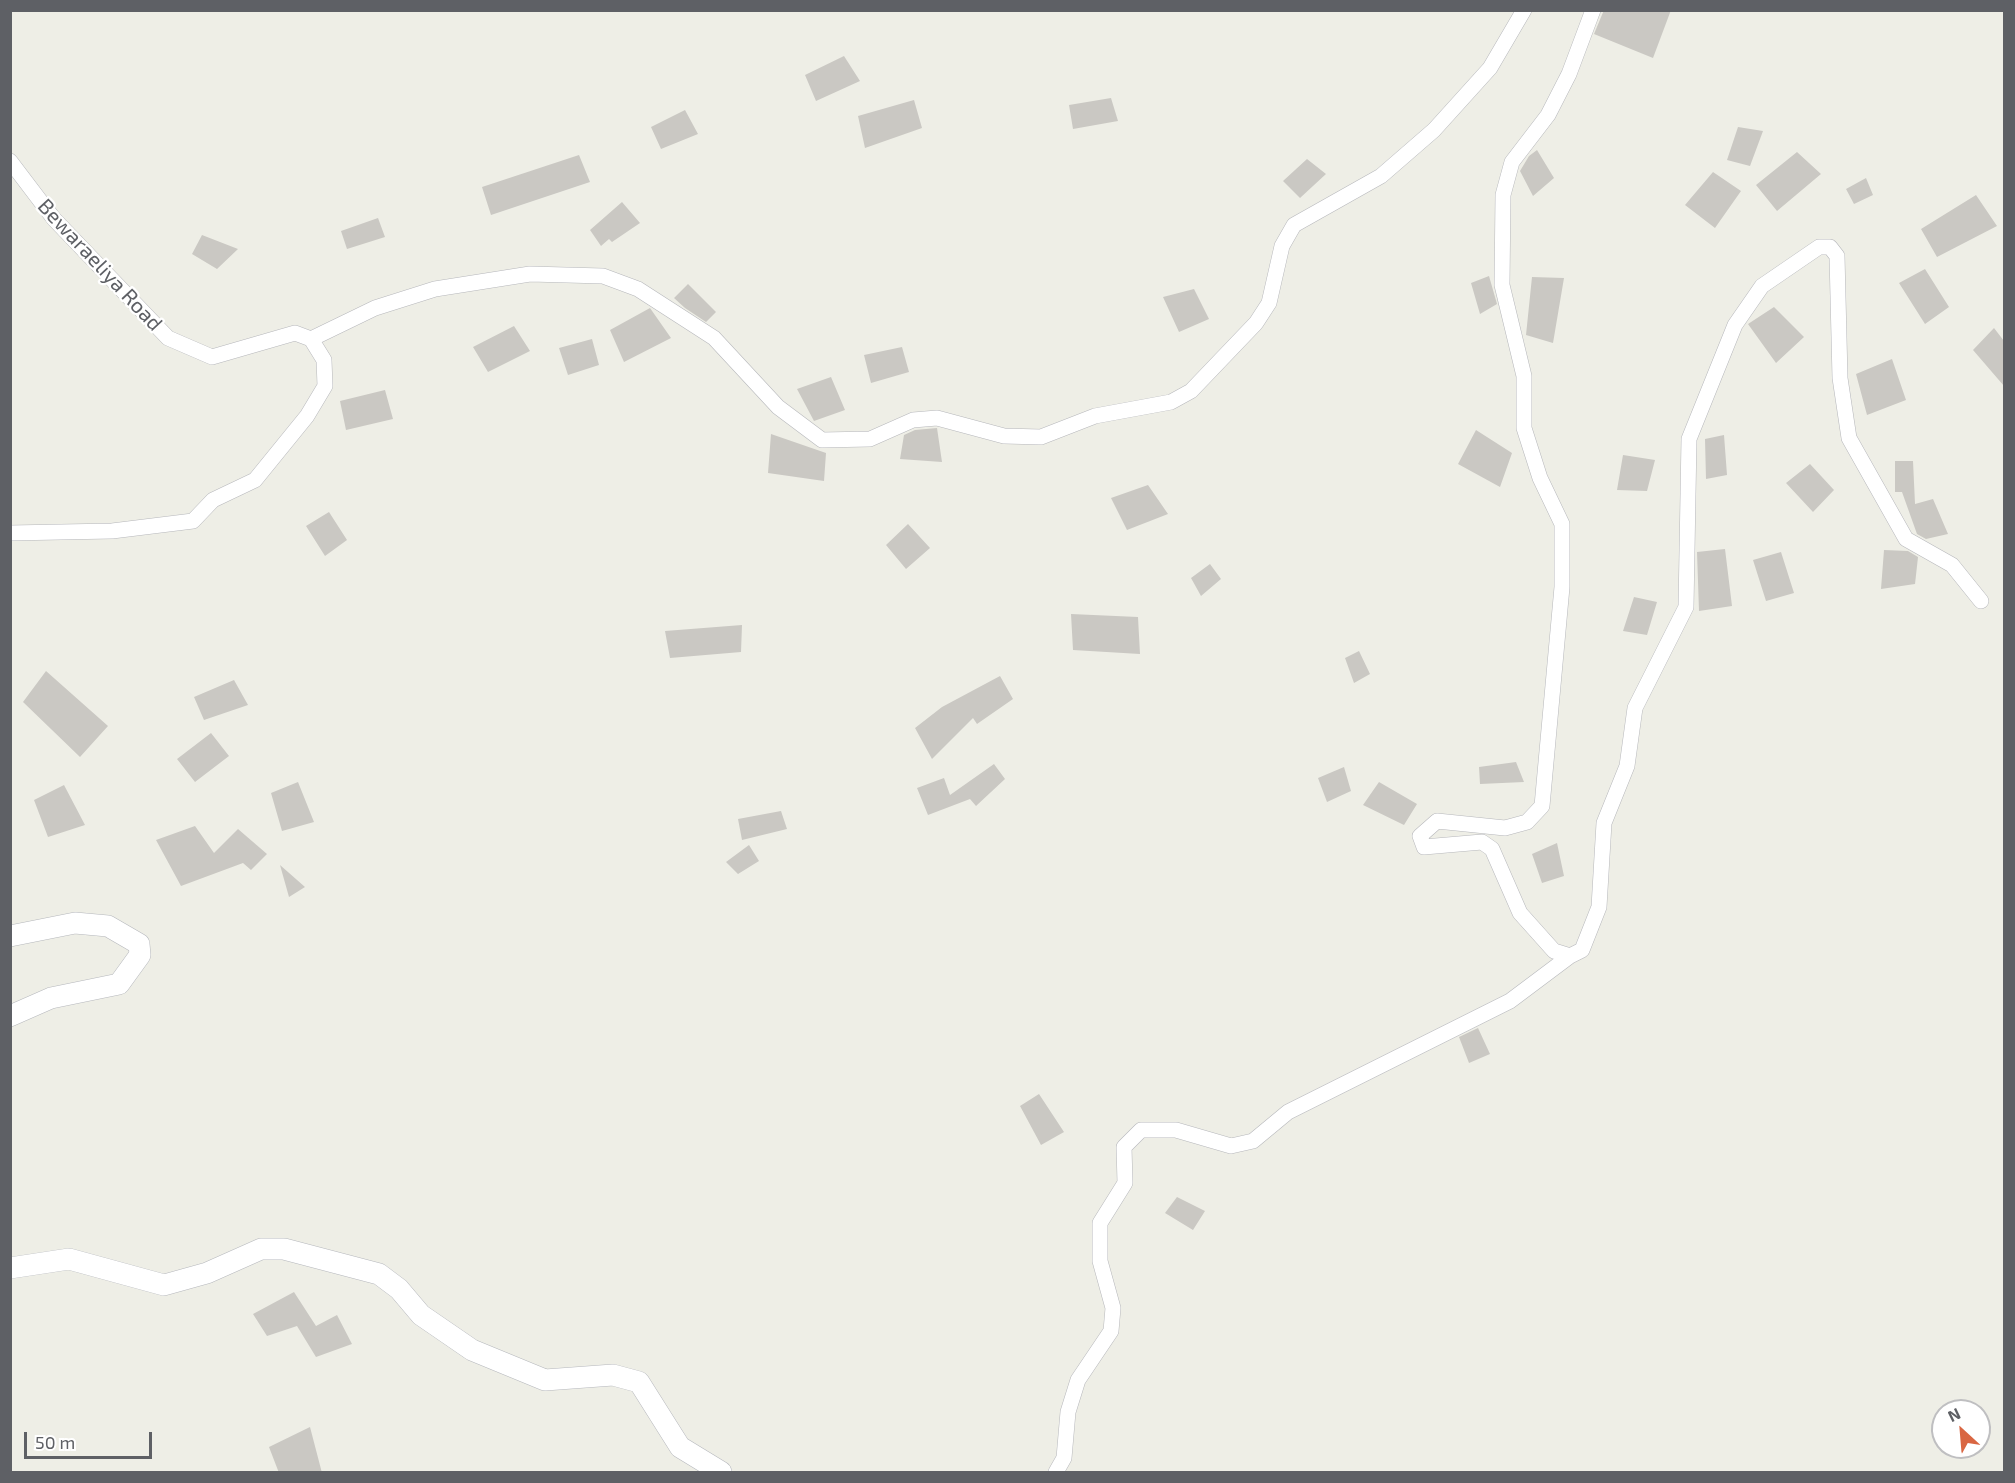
<!DOCTYPE html>
<style>
body{margin:0}
#map{position:relative;width:2015px;height:1483px;overflow:hidden;background:#eeeee6;font-family:"Exo 2",sans-serif}
canvas{display:block}
.frame{position:absolute;inset:0;border:12px solid #5e6065;pointer-events:none}
.north{position:absolute;left:1931px;top:1399px;width:60px;height:60px;box-sizing:border-box;background:#fff;border:2px solid #bfbfc1;border-radius:50%;rotate:334deg;font-size:16px;font-weight:700;line-height:24px;text-align:center;color:#5e6065}
.north::after{content:'';display:block;margin:auto;width:21px;height:27px;background:#d96642;clip-path:polygon(50% 0,100% 100%,50% 72%,0 100%)}
.scale{position:absolute;left:24px;top:1432px;width:128px;height:27px;box-sizing:border-box;border:3px solid #5e6065;border-top:0;padding-left:8px;font-size:18px;line-height:21px;white-space:nowrap;color:#5e6065;-webkit-text-stroke:4px #fff;paint-order:stroke}
</style>
<div id="map">
<canvas width="2015" height="1483"></canvas>
<div class="frame"></div>
<div class="north">N</div>
<div class="scale">50 m</div>
</div>
<script>
const ctx = document.querySelector('canvas').getContext('2d');
ctx.lineJoin = 'round';
function paint(path, color) { ctx.fillStyle = color; ctx.fill(path, 'evenodd'); }
const toPath = rows => new Path2D(rows.map(r => 'M' + r).join(''));
function strokePath(path, color, width, dash) { ctx.strokeStyle = color; ctx.lineWidth = width; ctx.lineCap = dash ? 'butt' : 'round'; ctx.setLineDash(dash || []); ctx.stroke(path); }
function write(font, color, halo, rows, align = 'center') {
  ctx.font = font + ' "Exo 2",sans-serif'; ctx.lineWidth = 4.5; ctx.setLineDash([]); ctx.textBaseline = 'middle'; ctx.strokeStyle = halo; ctx.fillStyle = color; for (const [text, x, y, turn = 0] of rows) {
    ctx.save(); ctx.translate(x, y); ctx.rotate((+turn || 0) * Math.PI / 180); ctx.textAlign = isNaN(turn) ? turn : align; if (halo) ctx.strokeText(text, 0, 0); ctx.fillText(text, 0, 0); ctx.restore();
  }
}
paint(toPath([
 [1604,10,1671,10,1653,58,1594,34],
 [844,56,860,81,816,101,805,75],
 [1111,98,1118,121,1073,129,1069,105],
 [914,100,922,128,865,148,858,116],
 [685,110,698,134,661,149,651,127],
 [1738,127,1763,131,1750,166,1727,160],
 [1537,150,1554,178,1533,196,1520,171,1529,156],
 [1797,152,1821,174,1777,211,1756,185],
 [579,155,590,182,491,215,482,187],
 [1307,159,1326,174,1300,198,1283,181],
 [1713,172,1741,191,1715,228,1685,205],
 [1866,178,1873,195,1854,204,1846,189],
 [1976,195,1997,226,1937,257,1921,229],
 [622,202,640,223,612,242,609,239,601,246,590,230],
 [378,218,385,237,347,249,341,231],
 [202,235,238,249,217,269,192,254],
 [1925,269,1949,307,1925,324,1899,283],
 [1489,276,1497,304,1480,314,1471,283],
 [1532,277,1564,278,1553,343,1526,335],
 [688,284,716,312,706,322,685,308,674,298],
 [1194,289,1209,319,1179,332,1163,297],
 [1774,307,1804,337,1776,363,1748,324],
 [650,308,671,338,624,362,610,330],
 [514,326,530,351,488,372,473,347],
 [1994,328,2004,341,2004,386,1973,350],
 [592,339,599,365,568,375,559,348],
 [902,347,909,372,871,383,864,355],
 [1892,359,1906,400,1867,415,1856,374],
 [831,377,845,410,814,421,797,389],
 [385,390,393,419,346,430,340,401],
 [937,428,942,462,900,459,904,435,915,430],
 [1476,430,1512,453,1500,487,1458,464],
 [771,434,826,453,824,481,768,473],
 [1724,435,1727,475,1706,479,1705,439],
 [1623,455,1655,460,1647,491,1617,490],
 [1895,461,1913,461,1915,504,1933,499,1948,534,1926,539,1917,534,1902,492,1895,492],
 [1810,464,1834,490,1813,512,1786,483],
 [1148,485,1168,514,1127,530,1111,498],
 [329,512,347,540,325,556,306,526],
 [908,524,930,548,906,569,886,545],
 [1725,549,1732,606,1699,611,1697,552],
 [1884,550,1908,551,1918,557,1915,584,1881,589],
 [1781,552,1794,593,1766,601,1753,560],
 [1210,564,1221,579,1201,596,1191,578],
 [1634,597,1657,602,1647,635,1623,631],
 [1071,614,1138,617,1140,654,1073,650],
 [742,625,741,652,670,658,665,631],
 [1359,651,1370,674,1354,683,1345,658],
 [46,671,108,726,80,757,23,702],
 [1000,676,1013,699,977,724,973,718,932,759,915,728,942,707],
 [234,680,248,705,204,720,194,697],
 [211,733,229,756,195,782,177,759],
 [1516,762,1524,782,1480,784,1479,767],
 [994,764,1005,779,976,806,970,799,928,815,917,788,944,778,950,795],
 [1344,767,1351,791,1327,802,1318,778],
 [298,782,314,822,282,831,271,793],
 [1379,782,1417,804,1404,825,1363,805],
 [64,785,85,825,48,837,34,800],
 [781,811,787,829,742,840,738,819],
 [195,826,214,853,238,829,267,854,251,870,243,863,181,886,156,840],
 [1557,843,1564,876,1542,883,1532,854],
 [749,845,759,861,738,874,726,862],
 [280,865,305,887,289,897],
 [1478,1028,1490,1054,1469,1063,1459,1037],
 [1039,1094,1064,1132,1041,1145,1020,1106],
 [1177,1197,1205,1211,1193,1230,1165,1213],
 [294,1292,316,1326,337,1315,352,1344,316,1357,297,1326,267,1336,253,1314],
 [310,1427,322,1473,279,1473,269,1447]
]), '#cac8c3');
const street = toPath([
 [10,161,54,219,168,338,212,357,295,333,311,339,324,360,325,386,307,416,255,480,213,500,193,521,112,531,10,533],
 [311,339,375,308,435,289,530,274,603,276,638,289,714,338,778,407,822,440,870,439,913,420,937,418,1004,436,1041,437,1095,416,1171,402,1191,391,1256,323,1269,303,1282,246,1294,225,1381,176,1434,130,1490,68,1524,10],
 [1570,956,1554,951,1520,913,1492,849,1482,842,1424,847,1420,836,1437,821,1505,828,1527,822,1542,806,1562,587,1562,524,1540,478,1524,428,1524,376,1502,285,1503,195,1512,162,1548,115,1569,74,1593,10],
 [1056,1472,1064,1458,1068,1412,1078,1380,1111,1331,1113,1308,1100,1261,1100,1223,1125,1183,1124,1147,1141,1130,1176,1130,1231,1146,1253,1141,1288,1112,1510,1001,1570,956,1582,950,1599,907,1604,823,1627,766,1635,708,1686,607,1689,439,1735,325,1762,286,1819,247,1830,247,1837,256,1840,378,1849,438,1906,539,1952,565,1981,601]
]);
const secondary = toPath([
 [10,936,75,923,108,926,139,944,140,955,119,984,51,998,10,1016],
 [10,1268,69,1259,164,1285,207,1273,261,1249,284,1249,379,1274,399,1289,421,1315,472,1350,545,1380,613,1375,639,1382,680,1447,721,1472]
]);
strokePath(street, '#b6b7bb', 16);
strokePath(secondary, '#b5b7bc', 22);
strokePath(street, '#fff', 15);
strokePath(secondary, '#fff', 21);
write('21px', '#5e6065', '#fff', [
 ["Bewaraeliya Road",100,265,47]
]);
</script>
